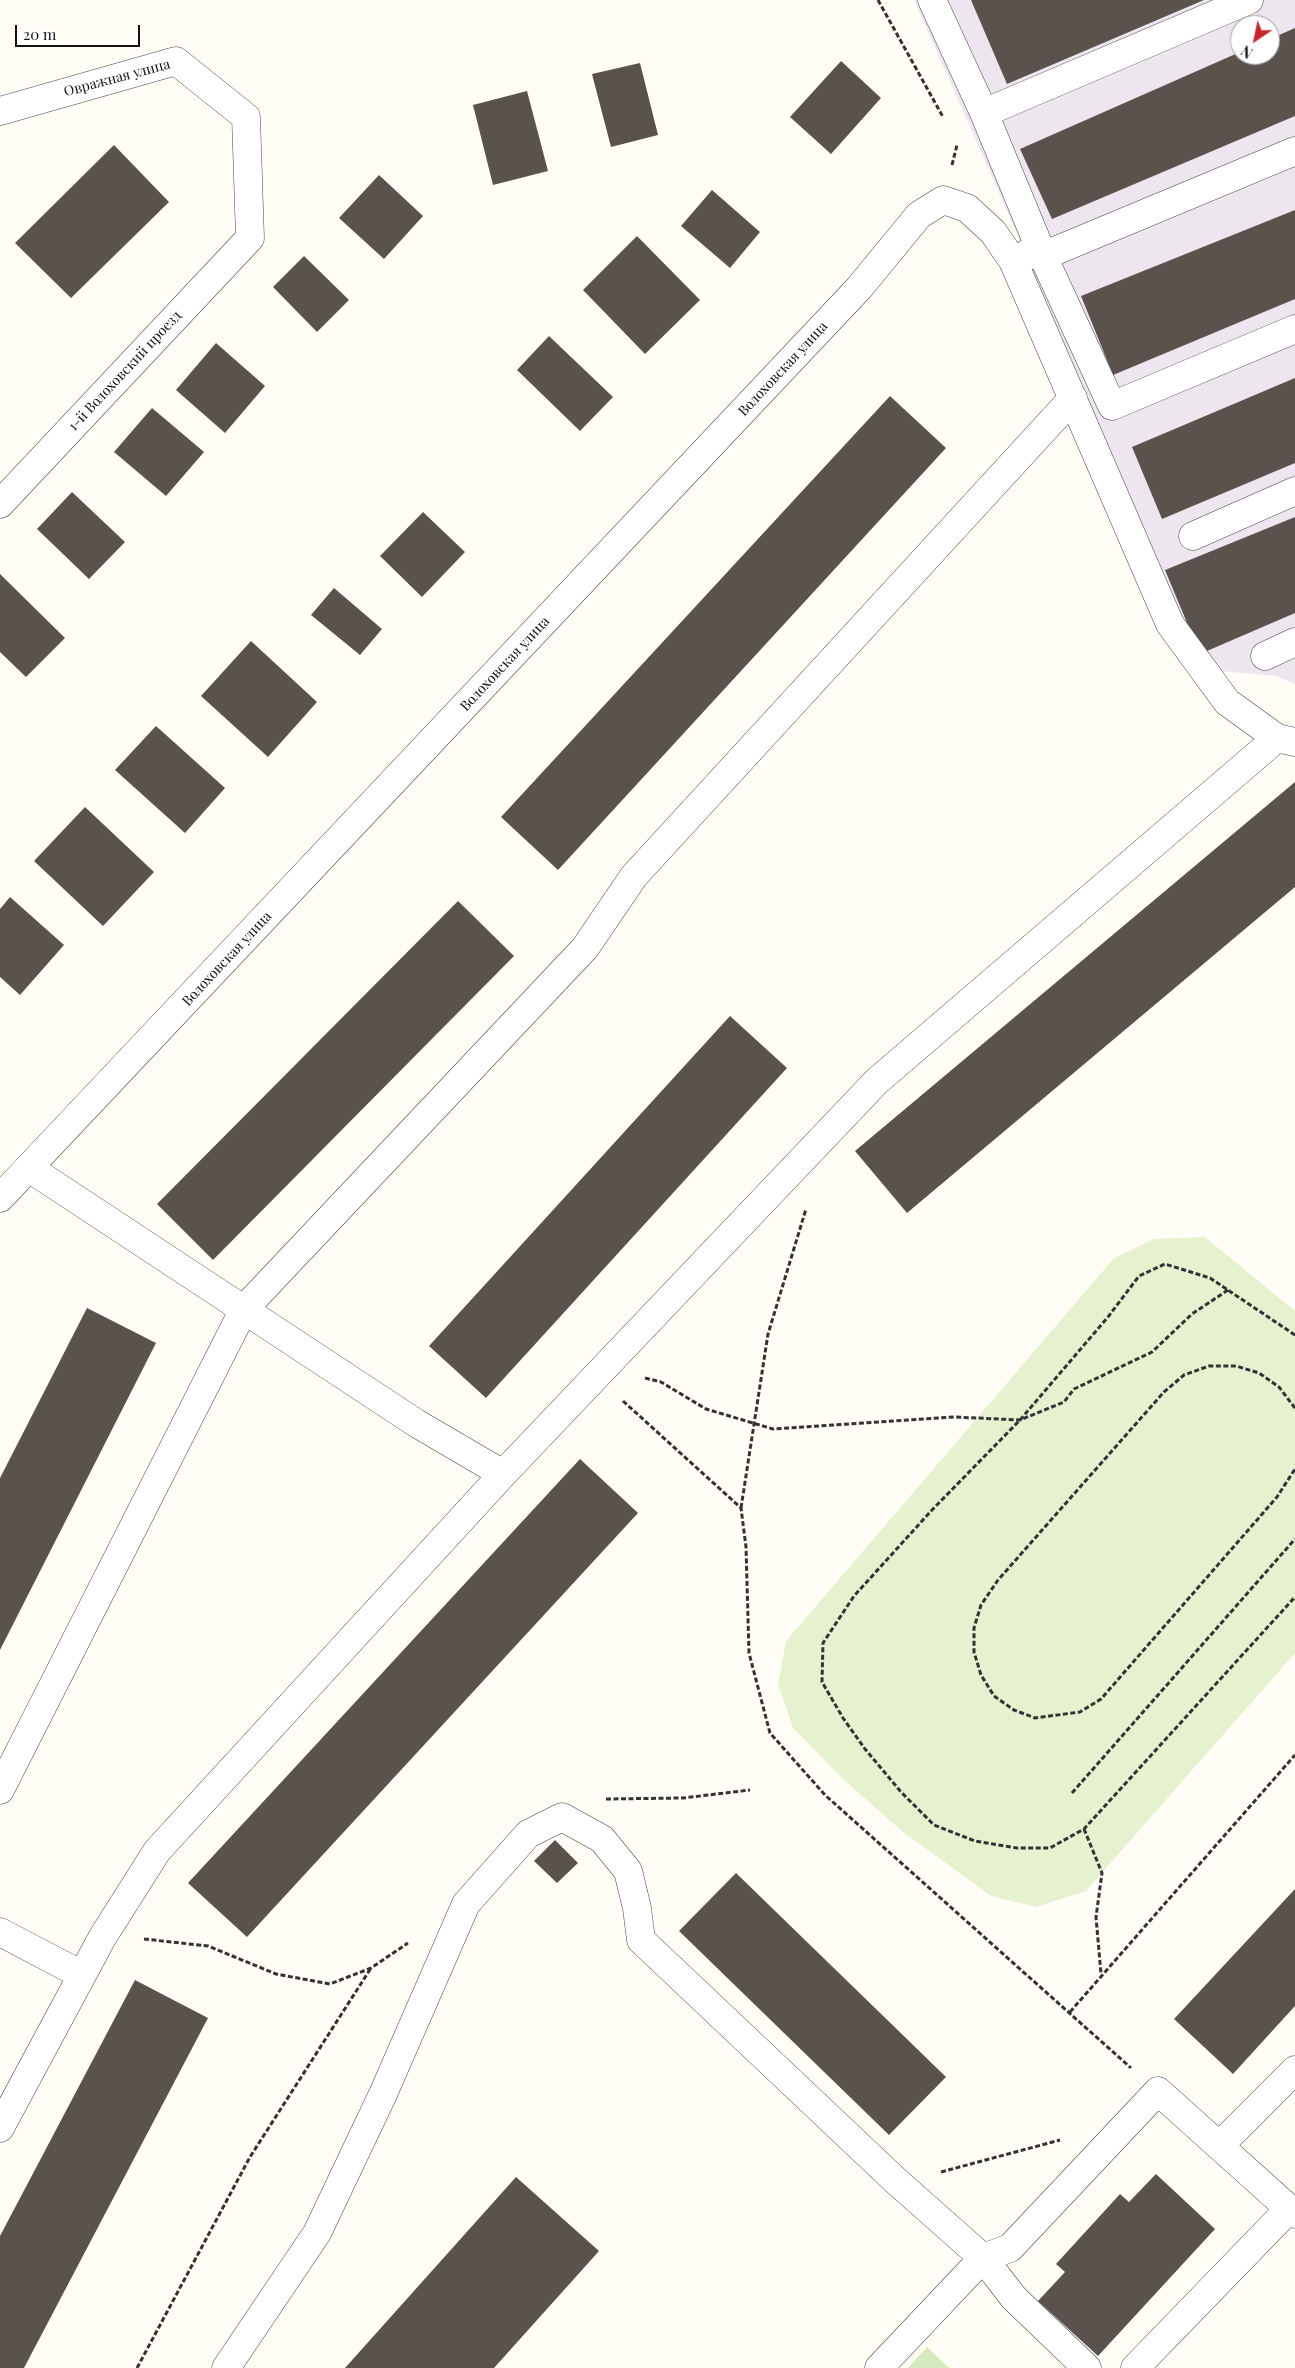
<!DOCTYPE html>
<meta charset="utf-8">
<style>
body{margin:0}
#map{position:relative;width:1295px;height:2368px;overflow:hidden;background:#fffdf5;font-family:"Playfair Display",serif}
canvas{display:block}
.north{position:absolute;left:1230px;top:15px;width:50px;height:50px;box-sizing:border-box;background:#fff;border:1px solid #a0a0a0;border-radius:50%;rotate:214deg;font-size:14px;font-weight:700;line-height:20px;text-align:center;color:#111}
.north::after{content:'';display:block;margin:auto;width:18px;height:22px;background:#c4262e;clip-path:polygon(50% 0,100% 100%,50% 72%,0 100%)}
.scale{position:absolute;left:15px;top:25px;width:125px;height:22px;box-sizing:border-box;border:2px solid #111;border-top:0;padding-left:6px;font-size:15px;line-height:18px;white-space:nowrap;color:#111;-webkit-text-stroke:4px #fff;paint-order:stroke}
</style>
<div id="map">
<canvas width="1295" height="2368"></canvas>
<div class="north">N</div>
<div class="scale">20 m</div>
</div>
<script>
const ctx = document.querySelector('canvas').getContext('2d');
ctx.lineJoin = 'round';
function paint(path, color) { ctx.fillStyle = color; ctx.fill(path, 'evenodd'); }
const toPath = rows => new Path2D(rows.map(r => 'M' + r).join(''));
function strokePath(path, color, width, dash) { ctx.strokeStyle = color; ctx.lineWidth = width; ctx.lineCap = dash ? 'butt' : 'round'; ctx.setLineDash(dash || []); ctx.stroke(path); }
function write(font, color, halo, rows, align = 'center') {
  ctx.font = font + ' "Playfair Display",serif'; ctx.lineWidth = 5; ctx.setLineDash([]); ctx.textBaseline = 'middle'; ctx.strokeStyle = halo; ctx.fillStyle = color; for (const [text, x, y, turn = 0] of rows) {
    ctx.save(); ctx.translate(x, y); ctx.rotate((+turn || 0) * Math.PI / 180); ctx.textAlign = isNaN(turn) ? turn : align; if (halo) ctx.strokeText(text, 0, 0); ctx.fillText(text, 0, 0); ctx.restore();
  }
}
paint(toPath([
 [914,0,1295,0,1295,684,1276,676,1209,670,1175,625,1026,254],
 [1240,25,1270,25,1270,55,1240,55]
]), '#eee6ef');
paint(toPath([
 [927,2347,949,2368,908,2368]
]), '#d5ebbd');
paint(toPath([
 [1205,1237,1295,1311,1295,1653,1086,1891,1036,1907,991,1896,903,1832,845,1781,793,1728,778,1684,786,1641,1114,1258,1154,1239]
]), '#e6f2cf');
paint(toPath([
 [971,0,1204,0,1007,84],
 [1295,28,1295,116,1052,219,1020,149,1240,52,1240,55,1270,55,1270,39],
 [841,61,881,98,831,154,790,117],
 [640,63,658,135,611,147,592,74],
 [527,91,548,171,493,185,473,105],
 [114,145,169,202,71,298,15,243],
 [379,175,423,216,384,259,339,218],
 [712,190,760,232,730,268,681,226],
 [1295,210,1295,299,1113,375,1081,296],
 [637,236,700,300,645,354,583,290],
 [304,256,349,300,317,332,273,287],
 [549,336,613,397,580,431,517,370],
 [216,343,265,386,225,433,176,390],
 [1295,378,1295,463,1162,519,1132,447],
 [890,396,946,448,558,870,501,817],
 [152,408,204,452,166,496,114,452],
 [72,492,125,542,89,579,37,529],
 [423,512,465,552,422,597,380,556],
 [1295,517,1295,613,1200,654,1165,570],
 [0,574,65,638,26,677,0,652],
 [334,588,382,629,360,655,311,615],
 [251,641,317,702,268,757,201,696],
 [156,726,225,788,185,833,115,770],
 [1295,782,1295,887,907,1213,855,1151],
 [85,807,154,872,103,926,34,861],
 [10,897,64,945,20,995,0,977,0,909],
 [458,901,514,956,213,1260,157,1204],
 [730,1016,787,1068,486,1398,429,1346],
 [87,1308,156,1343,0,1650,0,1478],
 [580,1459,638,1513,247,1937,188,1883],
 [555,1840,578,1863,557,1883,534,1861],
 [736,1873,946,2077,889,2135,679,1931],
 [1295,1889,1295,2006,1233,2074,1174,2019],
 [135,1980,208,2018,24,2368,0,2368,0,2236],
 [1156,2174,1215,2229,1098,2356,1038,2301,1065,2272,1056,2264,1120,2194,1129,2202],
 [516,2177,599,2251,494,2368,345,2368]
]), '#5a524d');
const minor = toPath([
 [932,0,984,113,1043,256,1112,406,1295,329],
 [0,111,176,61,246,117,250,238,0,504],
 [984,113,1249,0],
 [1026,254,1043,256,1295,151],
 [1193,536,1295,491],
 [1265,656,1295,642],
 [29,1168,416,1423,503,1474],
 [0,1198,859,288,919,215,943,200,967,208,993,232,1013,261,1170,624,1227,702,1277,738,1295,742],
 [0,1790,244,1309,585,948,634,876,1073,398],
 [0,1932,82,1975],
 [0,2128,102,1938,157,1851,503,1474,877,1081,1277,738],
 [1219,2146,1295,2070],
 [226,2368,317,2233,383,2094,466,1904,528,1834,562,1817,602,1839,628,1871,637,1908,641,1940,895,2180,983,2258,1010,2248,1158,2091,1295,2214],
 [879,2368,983,2258,1014,2298,1087,2368],
 [1135,2368,1289,2209]
]);
strokePath(minor, '#444', 29);
strokePath(toPath([
 [878,0,943,117],
 [952,165,957,145],
 [1295,1335,1210,1278,1165,1264,1139,1276,1108,1317,1020,1420,932,1510,854,1596,823,1643,822,1682,843,1718,865,1749,901,1792,934,1825,975,1841,1017,1848,1050,1848,1084,1829,1295,1597],
 [645,1378,661,1382,706,1409,773,1429,954,1417,1020,1420,1064,1402,1074,1389,1152,1352,1192,1314,1228,1290],
 [623,1401,741,1508,746,1547,749,1653,770,1733,825,1795,1131,2068],
 [1295,1408,1279,1387,1259,1373,1236,1366,1209,1366,1184,1375,1164,1392,998,1580,981,1605,974,1628,974,1652,981,1675,994,1696,1014,1710,1035,1718,1080,1712,1101,1699,1277,1497,1295,1469],
 [741,1508,768,1334,806,1209],
 [1072,1793,1295,1539],
 [606,1799,683,1798,750,1790],
 [1084,1829,1102,1873,1096,1917,1101,1974],
 [144,1939,208,1946,276,1974,330,1984,371,1968,408,1943],
 [1070,2012,1295,1755],
 [941,2172,1060,2140],
 [137,2368,250,2157,371,1968]
]), '#333', 3, [5, 2.5]);
strokePath(minor, '#fff', 28);
write('14px', '#111', '#fff', [
 ["Овражная улица",117,78,-15],
 ["Волоховская улица",783,369,-47],
 ["1-й Волоховский проезд",125,371,-47],
 ["Волоховская улица",505,664,-47],
 ["Волоховская улица",227,959,-47]
]);
</script>
